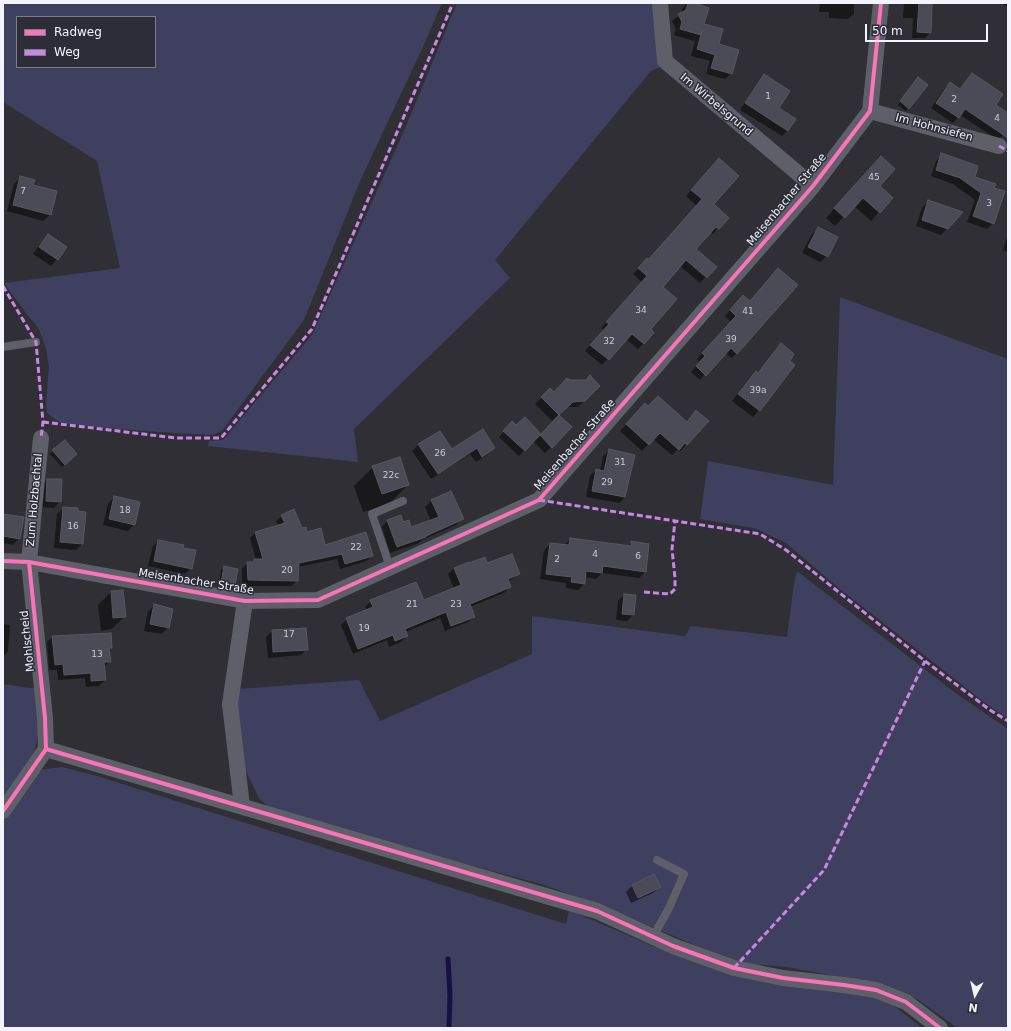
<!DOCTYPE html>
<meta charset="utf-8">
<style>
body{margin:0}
#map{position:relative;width:1011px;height:1031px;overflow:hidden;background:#2f2f35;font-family:"DejaVu Sans",sans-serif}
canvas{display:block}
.frame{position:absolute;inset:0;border:4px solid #f3f4fc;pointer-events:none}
.legend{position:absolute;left:16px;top:16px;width:140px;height:52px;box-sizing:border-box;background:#2c2d38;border:1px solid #7c7d86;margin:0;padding:5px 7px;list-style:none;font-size:12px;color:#f3f4fc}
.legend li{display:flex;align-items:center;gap:8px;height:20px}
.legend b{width:20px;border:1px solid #7c7d86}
.north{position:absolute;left:955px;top:975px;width:40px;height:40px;-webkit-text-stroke:3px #2c2d38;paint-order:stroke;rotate:188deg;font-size:11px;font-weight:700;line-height:16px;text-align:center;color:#f3f4fc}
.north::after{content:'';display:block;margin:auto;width:14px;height:18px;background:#f3f4fc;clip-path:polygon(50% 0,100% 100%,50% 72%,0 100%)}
.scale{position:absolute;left:865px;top:24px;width:123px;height:18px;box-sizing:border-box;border:2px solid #f3f4fc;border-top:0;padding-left:5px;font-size:12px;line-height:14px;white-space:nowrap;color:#f3f4fc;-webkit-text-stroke:3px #2c2d38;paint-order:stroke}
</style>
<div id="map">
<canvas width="1011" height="1031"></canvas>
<div class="frame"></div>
<ul class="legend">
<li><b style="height:5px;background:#fb73b8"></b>Radweg</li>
<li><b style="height:5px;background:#c787e3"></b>Weg</li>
</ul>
<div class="north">N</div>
<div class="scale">50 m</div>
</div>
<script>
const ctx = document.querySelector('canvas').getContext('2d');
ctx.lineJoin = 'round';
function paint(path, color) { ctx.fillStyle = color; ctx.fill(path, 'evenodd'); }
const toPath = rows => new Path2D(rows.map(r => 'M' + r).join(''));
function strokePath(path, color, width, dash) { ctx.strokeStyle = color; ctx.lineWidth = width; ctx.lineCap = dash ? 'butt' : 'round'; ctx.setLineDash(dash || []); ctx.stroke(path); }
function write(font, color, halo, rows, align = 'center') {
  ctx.font = font + ' "DejaVu Sans",sans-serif'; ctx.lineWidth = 3; ctx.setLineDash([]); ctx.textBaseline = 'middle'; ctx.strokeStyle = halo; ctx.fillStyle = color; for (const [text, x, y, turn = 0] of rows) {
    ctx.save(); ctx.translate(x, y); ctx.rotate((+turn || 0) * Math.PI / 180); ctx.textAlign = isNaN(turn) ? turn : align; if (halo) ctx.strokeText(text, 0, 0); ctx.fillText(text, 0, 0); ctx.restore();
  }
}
paint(toPath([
 [3,3,442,3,423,47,361,179,304,320,222,431,212,435,175,433,104,428,60,423,47,413,46,402,49,367,46,349,39,329,25,312,4,283,120,268,97,161,3,102],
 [17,17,155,17,155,67,17,67],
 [457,3,654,3,660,67,651,71,495,260,510,278,354,429,358,462,208,446,209,441,223,440,312,335,404,131],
 [840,297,1008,359,1008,719,980,699,835,585,786,543,754,528,700,519,708,461,833,485],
 [797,571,957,694,1008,729,1008,1028,956,1028,952,1024,917,999,877,984,787,967,753,964,732,961,608,908,541,884,274,813,259,798,245,769,236,711,238,689,359,680,380,721,532,654,532,616,685,636,691,626,787,637,794,583],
 [3,684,30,688,36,687,41,722,33,759,3,805],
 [62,767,97,776,566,924,569,910,665,951,748,978,849,991,888,1001,922,1028,3,1028,3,820,25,788,38,770]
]), '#3f3f5f');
paint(toPath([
 [688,3,690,3,732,73,725,79,706,74,710,61,691,56,696,38,694,41,674,35,676,29,672,21,681,14,682,9],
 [820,3,854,3,854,14,848,19,829,18,829,12,819,12],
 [904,3,931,3,930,33,925,38,912,38,913,18,903,18],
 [1001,3,1008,3,1008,7],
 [972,74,995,105,1008,114,1008,128,1003,135,998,140,960,115,953,123,931,108,945,88,950,83,960,89],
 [764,76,778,108,795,119,787,131,782,136,740,110,759,81],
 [915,81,909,108,906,111,898,105],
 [942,155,974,177,993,189,993,223,987,229,967,222,975,200,953,184,931,176,936,161],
 [881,157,878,187,879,212,871,221,854,206,835,226,826,218],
 [713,165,712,205,718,228,713,234,710,232,695,249,715,267,700,283,680,266,661,287,649,329,644,343,638,349,626,339,602,365,585,351,604,330,601,328,642,282,633,274,641,266,649,260,697,206,686,196],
 [21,177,32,185,50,215,43,221,7,211,14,184],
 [928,201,948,228,941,235,916,226,922,208],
 [818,228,827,256,820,262,802,253,812,234],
 [1008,234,1008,252,1003,250],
 [48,235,65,247,57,259,51,266,33,254,42,242],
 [738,302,737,353,731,358,725,352,700,380,691,372,700,362,697,359,731,322,725,316],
 [781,345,788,361,794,365,759,410,753,417,732,401,749,379,756,373,757,374,775,351],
 [570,381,599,386,578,407,566,407,552,421,535,404,550,389,554,393],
 [639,411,686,423,696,411,687,444,680,451,678,449,672,455,653,439,642,451,620,431],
 [516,427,541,435,571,427,545,453,533,441,519,456,499,437,507,428],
 [482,430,494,448,488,454,476,462,470,454,431,479,412,451,418,445,440,433,451,451],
 [53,451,73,457,62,467,50,454],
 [609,451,625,497,619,503,586,497,590,476,596,470,600,471,603,456],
 [373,467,408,485,389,504,363,512,354,486],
 [47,480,60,501,54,508,41,507,41,486],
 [450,492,462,518,456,525,422,540,419,543,390,553,382,527,388,520,403,523,410,528,431,521,425,507,431,501],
 [114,497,134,524,128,531,103,525,108,504],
 [3,505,4,506,3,515,19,538,13,545,3,543],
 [64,508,77,512,84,513,82,544,76,550,54,548,57,514],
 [282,516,302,529,306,533,324,546,372,555,367,561,340,569,337,559,298,567,297,580,292,586,242,586,242,568,248,563,252,563,254,560,256,560,250,538,255,533,278,526,276,521],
 [570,539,628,546,631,542,648,545,645,572,639,578,602,573,596,579,584,577,584,584,578,590,566,588,566,583,540,579,544,550,550,544,564,545],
 [158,541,191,568,185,574,148,566,153,546],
 [487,565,519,573,513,579,508,581,510,587,504,593,470,607,474,616,468,622,445,631,440,618,405,632,407,636,401,642,389,647,387,640,353,654,341,625,347,619,367,611,365,607,371,601,423,601,454,589,448,574,454,568],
 [224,567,234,584,231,587,219,586,221,570],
 [111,592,125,616,112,629,101,631,98,605],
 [624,595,633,615,627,621,616,620,618,601],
 [154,605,172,610,168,628,161,634,144,631,148,612],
 [3,624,10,625,8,651,3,657],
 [272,631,307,649,301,655,268,658,266,637],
 [52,637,111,648,109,650,110,661,104,667,105,680,99,686,86,687,85,678,58,680,57,670,49,670,47,642],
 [654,876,659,887,653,893,631,903,626,892,632,886]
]), '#0007');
strokePath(toPath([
 [448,959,450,995,449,1028]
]), '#181041', 5);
const building = toPath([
 [688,3,694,3,709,8,704,24,723,29,719,44,739,50,732,74,711,68,715,55,697,49,702,31,701,35,680,29,682,22,678,14,686,10,688,3],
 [919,3,932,3,931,33,917,32,919,3],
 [972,73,1003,94,996,105,1008,113,1008,138,965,109,959,118,936,103,950,82,960,89,972,73],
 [764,74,790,91,779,108,796,119,788,131,745,103,764,74],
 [918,77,928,85,909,109,900,101,918,77],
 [941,153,978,166,975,177,996,184,994,188,1005,191,994,224,973,216,981,193,960,178,936,170,941,153],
 [881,156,895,169,880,186,893,198,880,213,863,198,845,218,834,208,881,156],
 [719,158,739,176,714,204,729,218,719,229,716,227,696,249,717,267,707,278,686,260,663,287,677,299,651,329,654,333,644,344,632,334,609,360,590,345,609,324,606,322,647,276,638,268,647,258,649,259,702,199,691,190,719,158],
 [20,176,35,180,33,185,57,191,51,215,13,205,20,176],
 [928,200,963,212,948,229,922,220,928,200],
 [818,227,838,237,828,257,808,247,818,227],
 [48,234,67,247,58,260,39,247,48,234],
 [778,268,798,285,737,354,731,348,706,376,696,366,705,356,702,353,736,316,730,310,743,295,750,301,778,268],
 [781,343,794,354,790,361,795,365,760,411,738,394,756,371,758,373,781,343],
 [590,375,600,386,585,401,573,402,559,415,541,397,550,388,554,392,567,378,570,380,586,380,590,375],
 [658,396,687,422,696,410,709,421,687,445,685,443,679,450,660,433,649,445,626,424,645,403,648,406,658,396],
 [559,415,572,427,552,448,540,435,559,415],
 [525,417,541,434,525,451,503,431,512,421,516,425,525,417],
 [483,429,495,448,482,457,477,448,438,474,418,444,440,431,452,449,483,429],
 [65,440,77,454,65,465,52,450,65,440],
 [609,449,635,455,625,497,592,491,596,469,604,471,609,449],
 [400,457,409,485,382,494,372,466,400,457],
 [47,479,62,479,61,502,46,501,47,479],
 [451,491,464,519,426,536,426,537,397,547,387,520,401,515,403,522,409,520,411,527,439,517,431,500,451,491],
 [114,496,140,502,135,525,109,519,114,496],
 [63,507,78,508,78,511,86,512,83,544,60,542,63,507],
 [294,509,302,528,306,527,307,532,321,528,325,545,366,532,373,556,345,564,342,554,299,563,298,581,248,580,247,562,254,562,254,559,263,559,255,532,285,523,281,515,294,509],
 [3,514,24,517,20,539,3,536,3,514],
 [570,538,631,546,631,541,649,544,646,572,603,566,602,573,586,571,585,584,571,582,572,577,546,574,550,543,569,545,570,538],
 [158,540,184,545,183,548,196,550,192,569,154,561,158,540],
 [512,554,520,574,508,579,511,587,470,604,475,617,451,626,446,612,405,629,408,636,395,641,393,635,358,649,346,618,373,607,370,600,416,582,424,600,461,585,454,568,469,562,469,563,485,557,487,563,512,554],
 [224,566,238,569,235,585,221,583,224,566],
 [123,590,126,617,113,618,111,591,123,590],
 [624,594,636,595,634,615,622,614,624,594],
 [154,604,173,609,169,628,150,624,154,604],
 [306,628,308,650,273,652,272,630,306,628],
 [111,633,112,648,109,648,111,662,104,662,106,680,91,681,91,673,64,675,63,664,55,665,52,636,111,633],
 [654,874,661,887,638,898,632,885,654,874]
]);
paint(building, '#4b4b58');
strokePath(building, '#57575c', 1);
strokePath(toPath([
 [3,347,36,342],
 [390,567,372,514,403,501],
 [653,937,669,908,684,874,657,860]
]), '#5f5f69', 8);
strokePath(toPath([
 [660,3,665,61,813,186],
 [870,111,999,146],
 [3,561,29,562,245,601,318,600,539,500,813,186,870,111,881,3],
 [46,749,597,911,673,946,734,968,783,978,844,985,876,990,906,1002,940,1028],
 [242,806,230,704,245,601],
 [3,811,46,749,45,718,29,562,41,438]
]), '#5f5f69', 16);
strokePath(toPath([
 [999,146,1008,151],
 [3,286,36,342,43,422,41,438],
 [43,422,176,438,221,438,312,329,453,3],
 [539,500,760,534,786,550,925,661,990,710,1008,721],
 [644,592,670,594,675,589,675,578,672,549,675,521],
 [734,968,824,870,925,661]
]), '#c787e3', 3, [6, 3]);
strokePath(toPath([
 [3,561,29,562,245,601,318,600,539,500,813,186,870,111,881,3],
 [46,749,597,911,673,946,734,968,783,978,844,985,876,990,906,1002,940,1028],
 [3,811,46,749,45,718,29,562]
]), '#fb73b8', 4);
write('9px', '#c9cad3', null, [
 ["1",768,97],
 ["2",954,100],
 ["4",997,119],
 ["45",874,178],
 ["7",23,192],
 ["3",989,204],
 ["34",641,311],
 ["41",748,312],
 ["39",731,340],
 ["32",609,342],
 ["39a",758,391],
 ["26",440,454],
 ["31",620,463],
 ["22c",391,476],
 ["29",607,483],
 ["18",125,511],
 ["16",73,527],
 ["22",356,548],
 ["4",595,555],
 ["6",638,557],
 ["2",557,560],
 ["20",287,571],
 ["21",412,605],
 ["23",456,605],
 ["19",364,629],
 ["17",289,635],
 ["13",97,655]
]);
write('11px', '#f3f4fc', '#2c2d38', [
 ["Im Wirbelsgrund",716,105,40],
 ["Im Hohnsiefen",934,128,15],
 ["Meisenbacher Straße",787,200,-50],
 ["Meisenbacher Straße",575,445,-49],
 ["Zum Holzbachtal",35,500,-85],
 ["Meisenbacher Straße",196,582,9],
 ["Mohlscheid",28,641,-96]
]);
</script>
